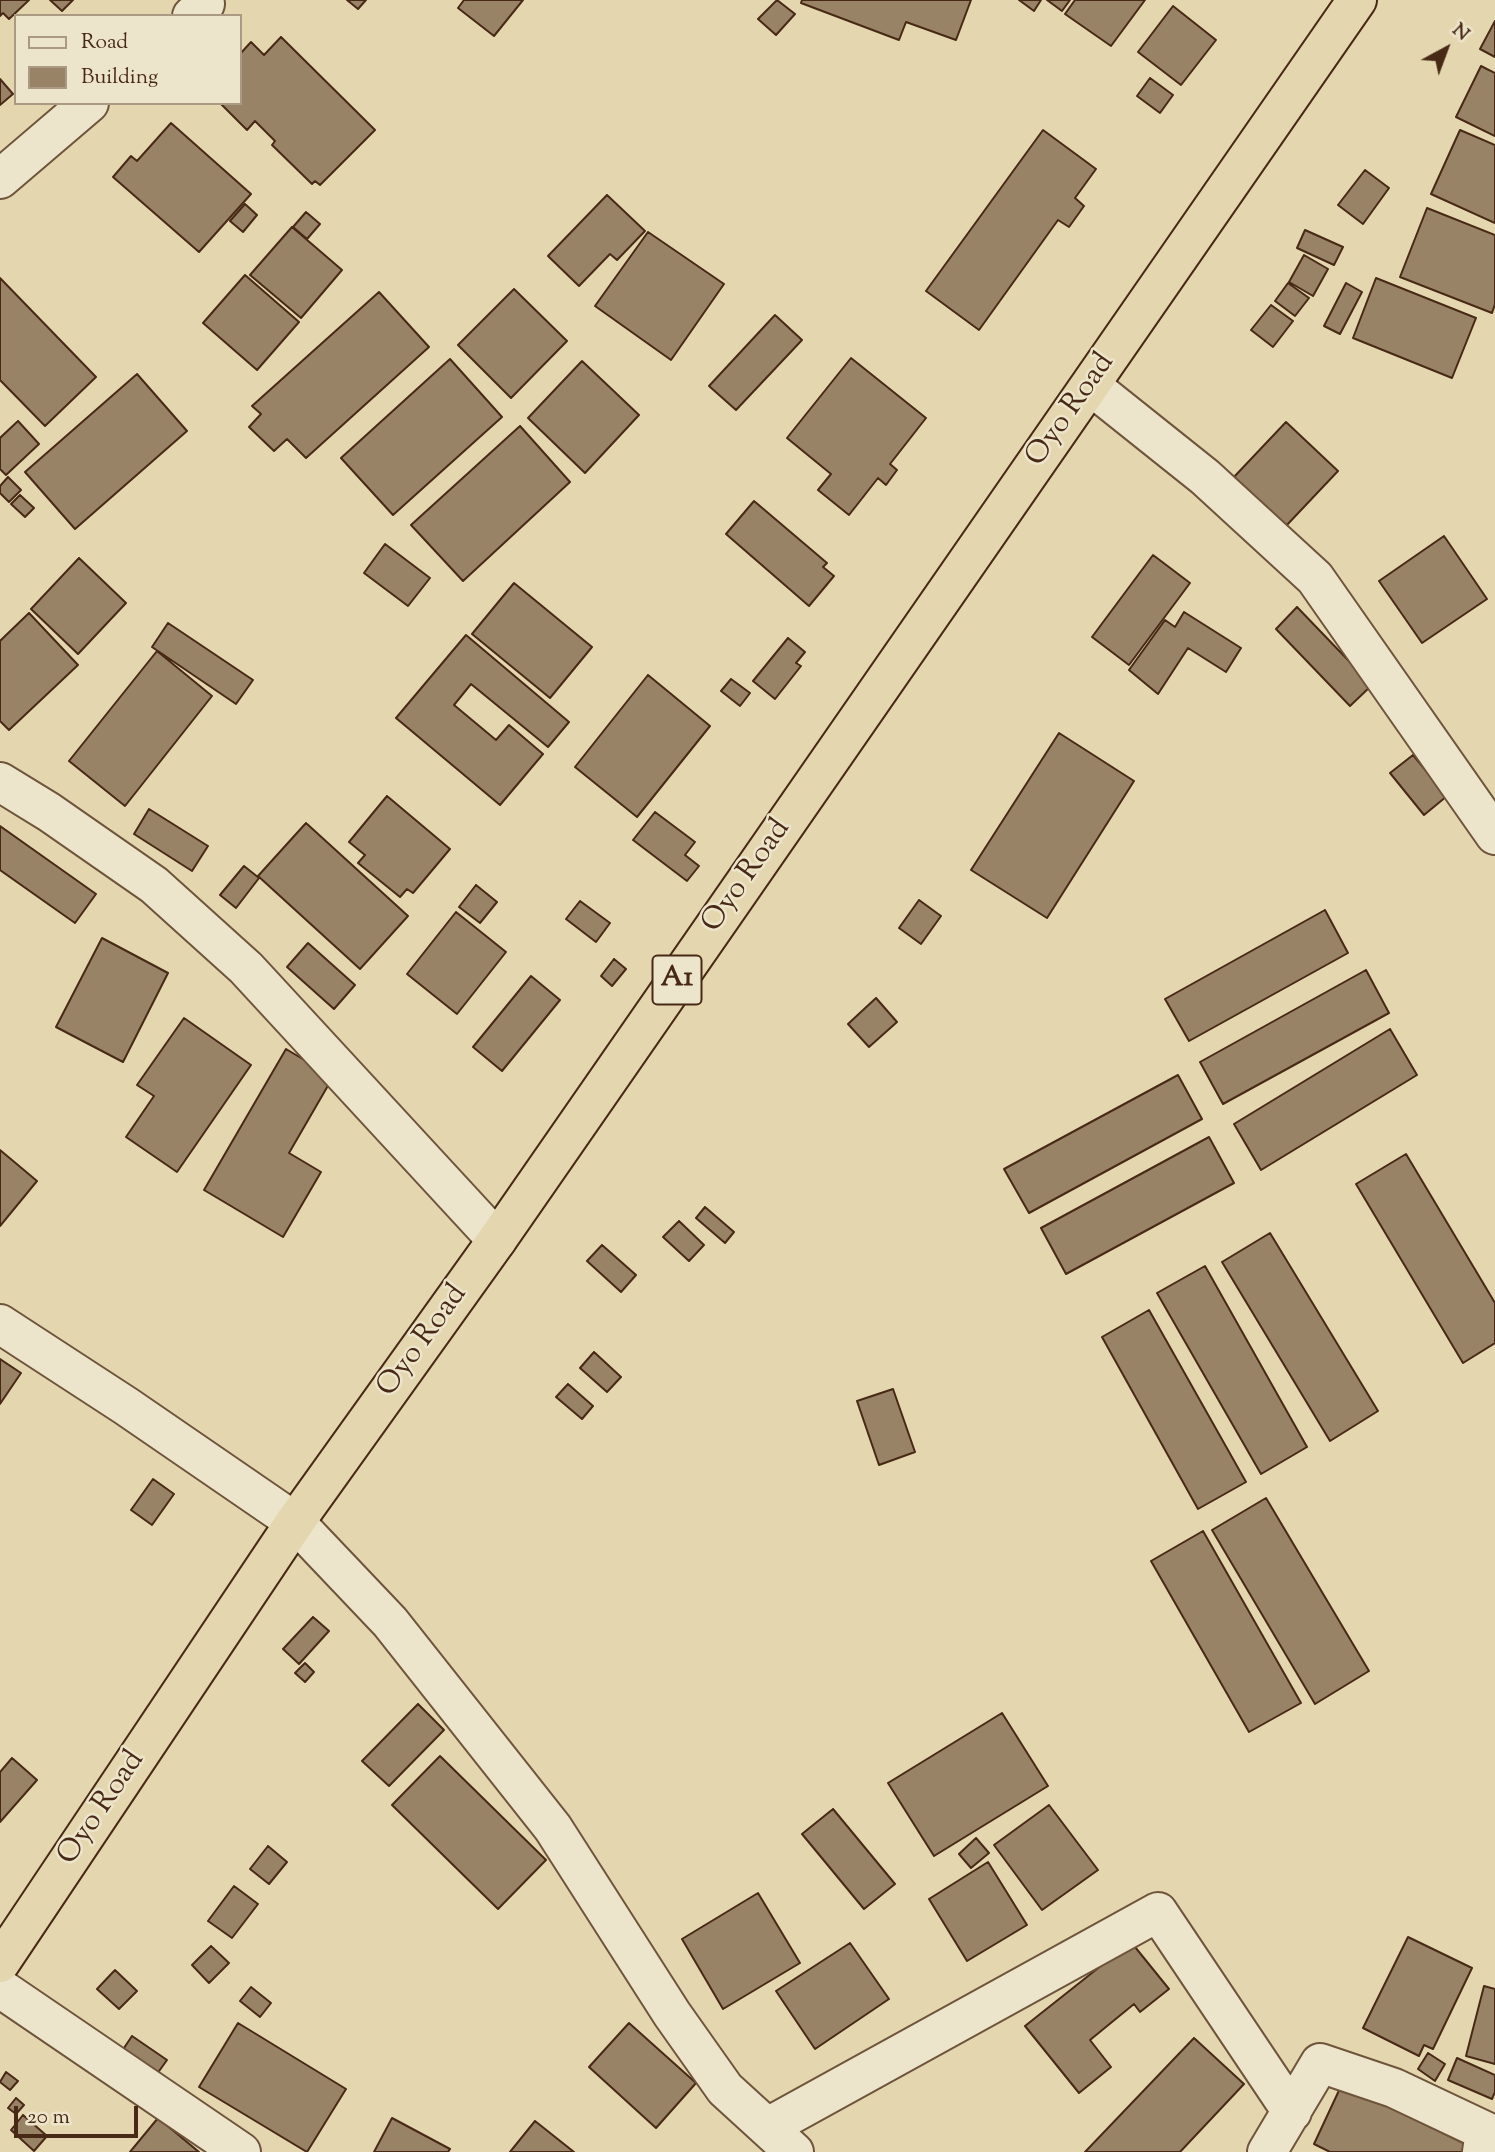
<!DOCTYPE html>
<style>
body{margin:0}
#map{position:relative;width:1495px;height:2152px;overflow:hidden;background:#e4d7af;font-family:"Sorts Mill Goudy",serif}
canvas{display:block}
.legend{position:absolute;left:14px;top:14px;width:228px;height:91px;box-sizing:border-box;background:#ede5cb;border:2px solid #ab9a83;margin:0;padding:9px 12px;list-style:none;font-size:21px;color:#482916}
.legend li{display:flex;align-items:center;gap:14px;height:35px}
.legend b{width:35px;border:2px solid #ab9a83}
.north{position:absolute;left:1411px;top:14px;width:70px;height:70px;-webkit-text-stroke:5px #ede5cb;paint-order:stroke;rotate:41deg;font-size:19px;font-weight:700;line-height:28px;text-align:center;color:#482916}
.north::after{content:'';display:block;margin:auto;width:24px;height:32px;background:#482916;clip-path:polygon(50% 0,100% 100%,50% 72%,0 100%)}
.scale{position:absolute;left:14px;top:2106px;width:124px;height:32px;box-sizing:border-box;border:4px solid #482916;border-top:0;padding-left:9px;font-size:21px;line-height:24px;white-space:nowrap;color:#482916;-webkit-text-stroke:5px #ede5cb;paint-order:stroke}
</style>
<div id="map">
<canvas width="1495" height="2152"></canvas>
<ul class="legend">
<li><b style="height:9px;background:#ede5cb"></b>Road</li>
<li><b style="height:19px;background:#998366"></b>Building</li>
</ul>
<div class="north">N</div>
<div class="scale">20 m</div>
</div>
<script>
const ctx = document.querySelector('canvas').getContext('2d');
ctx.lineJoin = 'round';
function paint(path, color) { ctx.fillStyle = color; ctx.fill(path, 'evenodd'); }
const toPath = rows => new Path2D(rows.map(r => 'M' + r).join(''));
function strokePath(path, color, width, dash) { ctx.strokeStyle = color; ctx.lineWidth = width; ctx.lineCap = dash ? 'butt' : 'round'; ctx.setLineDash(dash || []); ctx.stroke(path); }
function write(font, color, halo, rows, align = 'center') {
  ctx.font = font + ' "Sorts Mill Goudy",serif'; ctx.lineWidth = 5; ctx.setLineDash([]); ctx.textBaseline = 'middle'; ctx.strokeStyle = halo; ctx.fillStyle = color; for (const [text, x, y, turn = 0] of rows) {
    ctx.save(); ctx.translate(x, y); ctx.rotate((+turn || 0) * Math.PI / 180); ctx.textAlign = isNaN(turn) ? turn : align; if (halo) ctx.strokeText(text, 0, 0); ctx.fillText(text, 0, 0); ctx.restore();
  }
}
const building = toPath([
 [0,0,29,0,9,19,3,13,0,16,0,0],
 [50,0,73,0,62,11,50,0],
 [347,0,366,0,358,9,347,0],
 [464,0,523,0,494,36,458,8,464,0],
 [777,0,795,14,776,35,758,19,777,0],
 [802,0,971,0,956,40,906,22,899,40,801,3,802,0],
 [1019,0,1041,0,1034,11,1019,0],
 [1047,0,1070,0,1062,11,1047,0],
 [1075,0,1145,0,1111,46,1065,14,1075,0],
 [1173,6,1216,40,1181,85,1138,52,1173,6],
 [1495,21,1495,57,1480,49,1495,21],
 [281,37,375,130,320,185,315,181,312,184,272,145,275,141,255,121,247,130,220,103,240,103,240,54,251,42,264,55,281,37],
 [1481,66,1495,73,1495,136,1456,117,1481,66],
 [1150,78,1173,95,1160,113,1137,96,1150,78],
 [0,79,13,94,0,105,0,79],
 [171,123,251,194,199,252,113,177,131,156,137,161,171,123],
 [1043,130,1096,169,1075,198,1084,206,1069,227,1058,220,979,330,926,291,1043,130],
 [1460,130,1495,145,1495,223,1431,194,1460,130],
 [1365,170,1389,188,1363,224,1338,205,1365,170],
 [607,195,645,231,617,260,610,254,579,286,548,256,607,195],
 [245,204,257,215,243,232,230,221,245,204],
 [1427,208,1495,235,1495,304,1492,313,1400,277,1427,208],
 [306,212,320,224,307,239,293,227,306,212],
 [292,227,342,270,301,318,250,275,292,227],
 [1305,230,1343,247,1334,265,1297,248,1305,230],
 [648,232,724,284,671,360,595,306,648,232],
 [1304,255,1328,269,1313,296,1289,282,1304,255],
 [245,275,299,322,257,370,203,323,245,275],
 [0,278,96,377,45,426,0,380,0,278],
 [1376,278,1476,318,1452,378,1353,338,1376,278],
 [1288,283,1309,298,1295,316,1275,301,1288,283],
 [1346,283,1362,292,1340,334,1324,326,1346,283],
 [514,289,567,341,511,398,458,345,514,289],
 [379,292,429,347,306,458,287,439,274,451,249,427,261,414,252,406,379,292],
 [1271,305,1293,321,1273,347,1251,330,1271,305],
 [775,315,802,340,736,410,709,386,775,315],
 [851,358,926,418,890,464,897,470,886,485,878,478,849,515,818,490,831,474,787,438,851,358],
 [450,359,502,417,393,515,341,458,450,359],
 [582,361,639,415,585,473,528,418,582,361],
 [137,374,187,431,75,529,25,472,137,374],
 [18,421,39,444,6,475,0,469,0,438,18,421],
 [1286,422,1338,471,1285,527,1233,478,1286,422],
 [520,426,570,482,463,581,411,525,520,426],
 [8,477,21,490,9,502,0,493,0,486,8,477],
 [20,495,34,508,25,517,11,504,20,495],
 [754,501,827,563,823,567,834,576,809,606,726,534,754,501],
 [1444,536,1487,599,1422,643,1379,581,1444,536],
 [385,544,430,578,408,606,364,573,385,544],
 [1153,555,1190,583,1129,665,1092,637,1153,555],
 [79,558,126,603,78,654,31,609,79,558],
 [514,583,592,647,550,698,472,634,514,583],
 [1297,607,1372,685,1350,706,1276,629,1297,607],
 [1184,612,1241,648,1226,672,1188,648,1158,694,1129,670,1165,620,1175,627,1184,612],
 [29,613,78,665,9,730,0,721,0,641,29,613],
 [168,623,253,680,236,704,152,647,168,623],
 [466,635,569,722,548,747,471,684,454,705,496,740,509,725,543,754,500,805,396,718,466,635],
 [788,638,805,652,796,663,801,666,775,699,753,681,788,638],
 [157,651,212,696,125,806,69,761,157,651],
 [648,675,710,726,637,817,575,767,648,675],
 [731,679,750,693,740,706,721,691,731,679],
 [1059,733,1134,781,1047,918,971,870,1059,733],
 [1413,755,1447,796,1424,815,1390,773,1413,755],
 [387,796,450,849,413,893,407,889,400,897,358,863,365,855,349,842,387,796],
 [149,809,208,846,192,871,134,834,149,809],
 [655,812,695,842,685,855,699,866,687,881,633,840,655,812],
 [306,823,408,916,360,969,258,876,306,823],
 [0,826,96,894,75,923,0,870,0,826],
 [244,866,259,878,236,908,220,895,244,866],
 [476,885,497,902,480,923,459,907,476,885],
 [919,900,941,916,921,944,899,928,919,900],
 [580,901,610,923,596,942,566,919,580,901],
 [1325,910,1348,953,1189,1041,1165,999,1325,910],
 [456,912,506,952,457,1014,407,974,456,912],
 [102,938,168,973,123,1062,56,1027,102,938],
 [308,943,355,985,334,1009,287,967,308,943],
 [614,959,626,969,612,986,601,976,614,959],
 [1366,970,1389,1013,1223,1104,1200,1062,1366,970],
 [531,976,560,1000,502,1071,473,1047,531,976],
 [876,998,897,1022,869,1047,848,1024,876,998],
 [184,1018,251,1065,177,1172,126,1137,154,1096,137,1085,184,1018],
 [1390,1029,1417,1075,1261,1170,1234,1124,1390,1029],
 [286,1049,333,1077,289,1153,321,1172,283,1237,204,1190,286,1049],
 [1178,1075,1202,1119,1029,1213,1004,1169,1178,1075],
 [1209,1137,1234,1183,1066,1274,1041,1228,1209,1137],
 [0,1150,37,1181,0,1226,0,1150],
 [1406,1154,1495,1303,1495,1343,1463,1363,1356,1184,1406,1154],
 [705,1207,734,1232,725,1243,696,1218,705,1207],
 [679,1221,704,1245,689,1261,663,1237,679,1221],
 [1270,1233,1378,1411,1330,1441,1222,1262,1270,1233],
 [602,1245,636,1275,621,1292,587,1261,602,1245],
 [1205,1266,1307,1447,1261,1474,1157,1293,1205,1266],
 [1149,1310,1246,1482,1198,1509,1102,1337,1149,1310],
 [594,1352,621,1377,607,1392,580,1368,594,1352],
 [0,1359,21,1373,0,1404,0,1359],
 [568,1384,593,1406,582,1419,556,1397,568,1384],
 [893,1389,915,1452,879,1465,857,1401,893,1389],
 [153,1479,174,1494,152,1525,131,1510,153,1479],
 [1266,1498,1369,1671,1315,1704,1212,1530,1266,1498],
 [1203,1531,1301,1703,1249,1732,1151,1561,1203,1531],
 [313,1617,329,1631,299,1664,283,1649,313,1617],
 [305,1663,314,1672,305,1682,295,1673,305,1663],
 [418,1704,444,1730,389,1786,362,1761,418,1704],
 [1002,1713,1048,1786,934,1856,888,1783,1002,1713],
 [440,1756,546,1860,498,1909,392,1805,440,1756],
 [12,1758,37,1780,0,1822,0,1772,12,1758],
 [1049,1805,1098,1870,1042,1910,994,1845,1049,1805],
 [833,1809,895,1884,864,1909,802,1834,833,1809],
 [976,1838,989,1853,971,1868,959,1854,976,1838],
 [268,1846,287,1862,269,1884,250,1869,268,1846],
 [988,1862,1027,1925,967,1961,929,1899,988,1862],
 [234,1886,258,1904,232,1938,208,1921,234,1886],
 [758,1893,800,1963,723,2009,682,1939,758,1893],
 [1408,1937,1472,1968,1433,2049,1424,2045,1419,2056,1363,2028,1408,1937],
 [1131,1942,1169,1989,1140,2012,1134,2004,1090,2040,1111,2067,1079,2093,1025,2026,1131,1942],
 [850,1943,889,1999,815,2049,776,1991,850,1943],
 [211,1946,229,1963,209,1983,192,1965,211,1946],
 [115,1970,137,1991,119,2009,97,1989,115,1970],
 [1484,1986,1495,1989,1495,2064,1466,2056,1484,1986],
 [251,1987,271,2003,260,2017,240,2001,251,1987],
 [238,2023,346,2089,307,2152,199,2087,238,2023],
 [629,2023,696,2083,656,2128,589,2067,629,2023],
 [132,2036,167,2060,152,2081,118,2057,132,2036],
 [1194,2038,1244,2084,1180,2152,1085,2152,1194,2038],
 [1428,2053,1445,2064,1435,2081,1418,2069,1428,2053],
 [1457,2058,1495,2075,1495,2092,1492,2099,1448,2080,1457,2058],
 [6,2072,18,2081,10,2090,0,2082,6,2072],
 [1342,2084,1478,2150,1477,2152,1330,2152,1314,2144,1342,2084],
 [16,2098,24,2105,16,2114,8,2108,16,2098],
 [23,2115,47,2136,34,2151,11,2130,23,2115],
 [158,2118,199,2152,130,2152,158,2118],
 [392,2118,450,2149,448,2152,374,2152,392,2118],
 [535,2121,574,2152,510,2152,535,2121]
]);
paint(building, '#998366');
strokePath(building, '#482916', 2);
const minor = toPath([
 [192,16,205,4],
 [0,179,89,103],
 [1091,386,1205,477,1315,578,1495,835],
 [0,782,49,812,154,885,246,968,497,1240],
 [0,1324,126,1406,295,1522,390,1622,553,1828,672,2014,725,2089,794,2152],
 [0,1988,241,2152],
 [768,2127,1158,1912,1292,2112],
 [1267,2152,1320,2063,1394,2088,1485,2131,1482,2152]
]);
const trunk = toPath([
 [0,1963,295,1522,497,1240,1357,0]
]);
strokePath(minor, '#6f543c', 42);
strokePath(trunk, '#482916', 42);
strokePath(minor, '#ede5cb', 38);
strokePath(trunk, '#e4d7af', 38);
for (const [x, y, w] of [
 [677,980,49]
]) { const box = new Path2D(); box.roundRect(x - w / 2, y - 24.5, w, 49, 5); ctx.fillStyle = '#ede5cb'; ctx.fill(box); strokePath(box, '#482916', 2); }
write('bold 28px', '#482916', null, [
 ["A1",677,980]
]);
write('30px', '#482916', '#ede5cb', [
 ["Oyo Road",1072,411,-55],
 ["Oyo Road",748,877,-55],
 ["Oyo Road",424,1342,-54],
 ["Oyo Road",103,1809,-56]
]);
</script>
